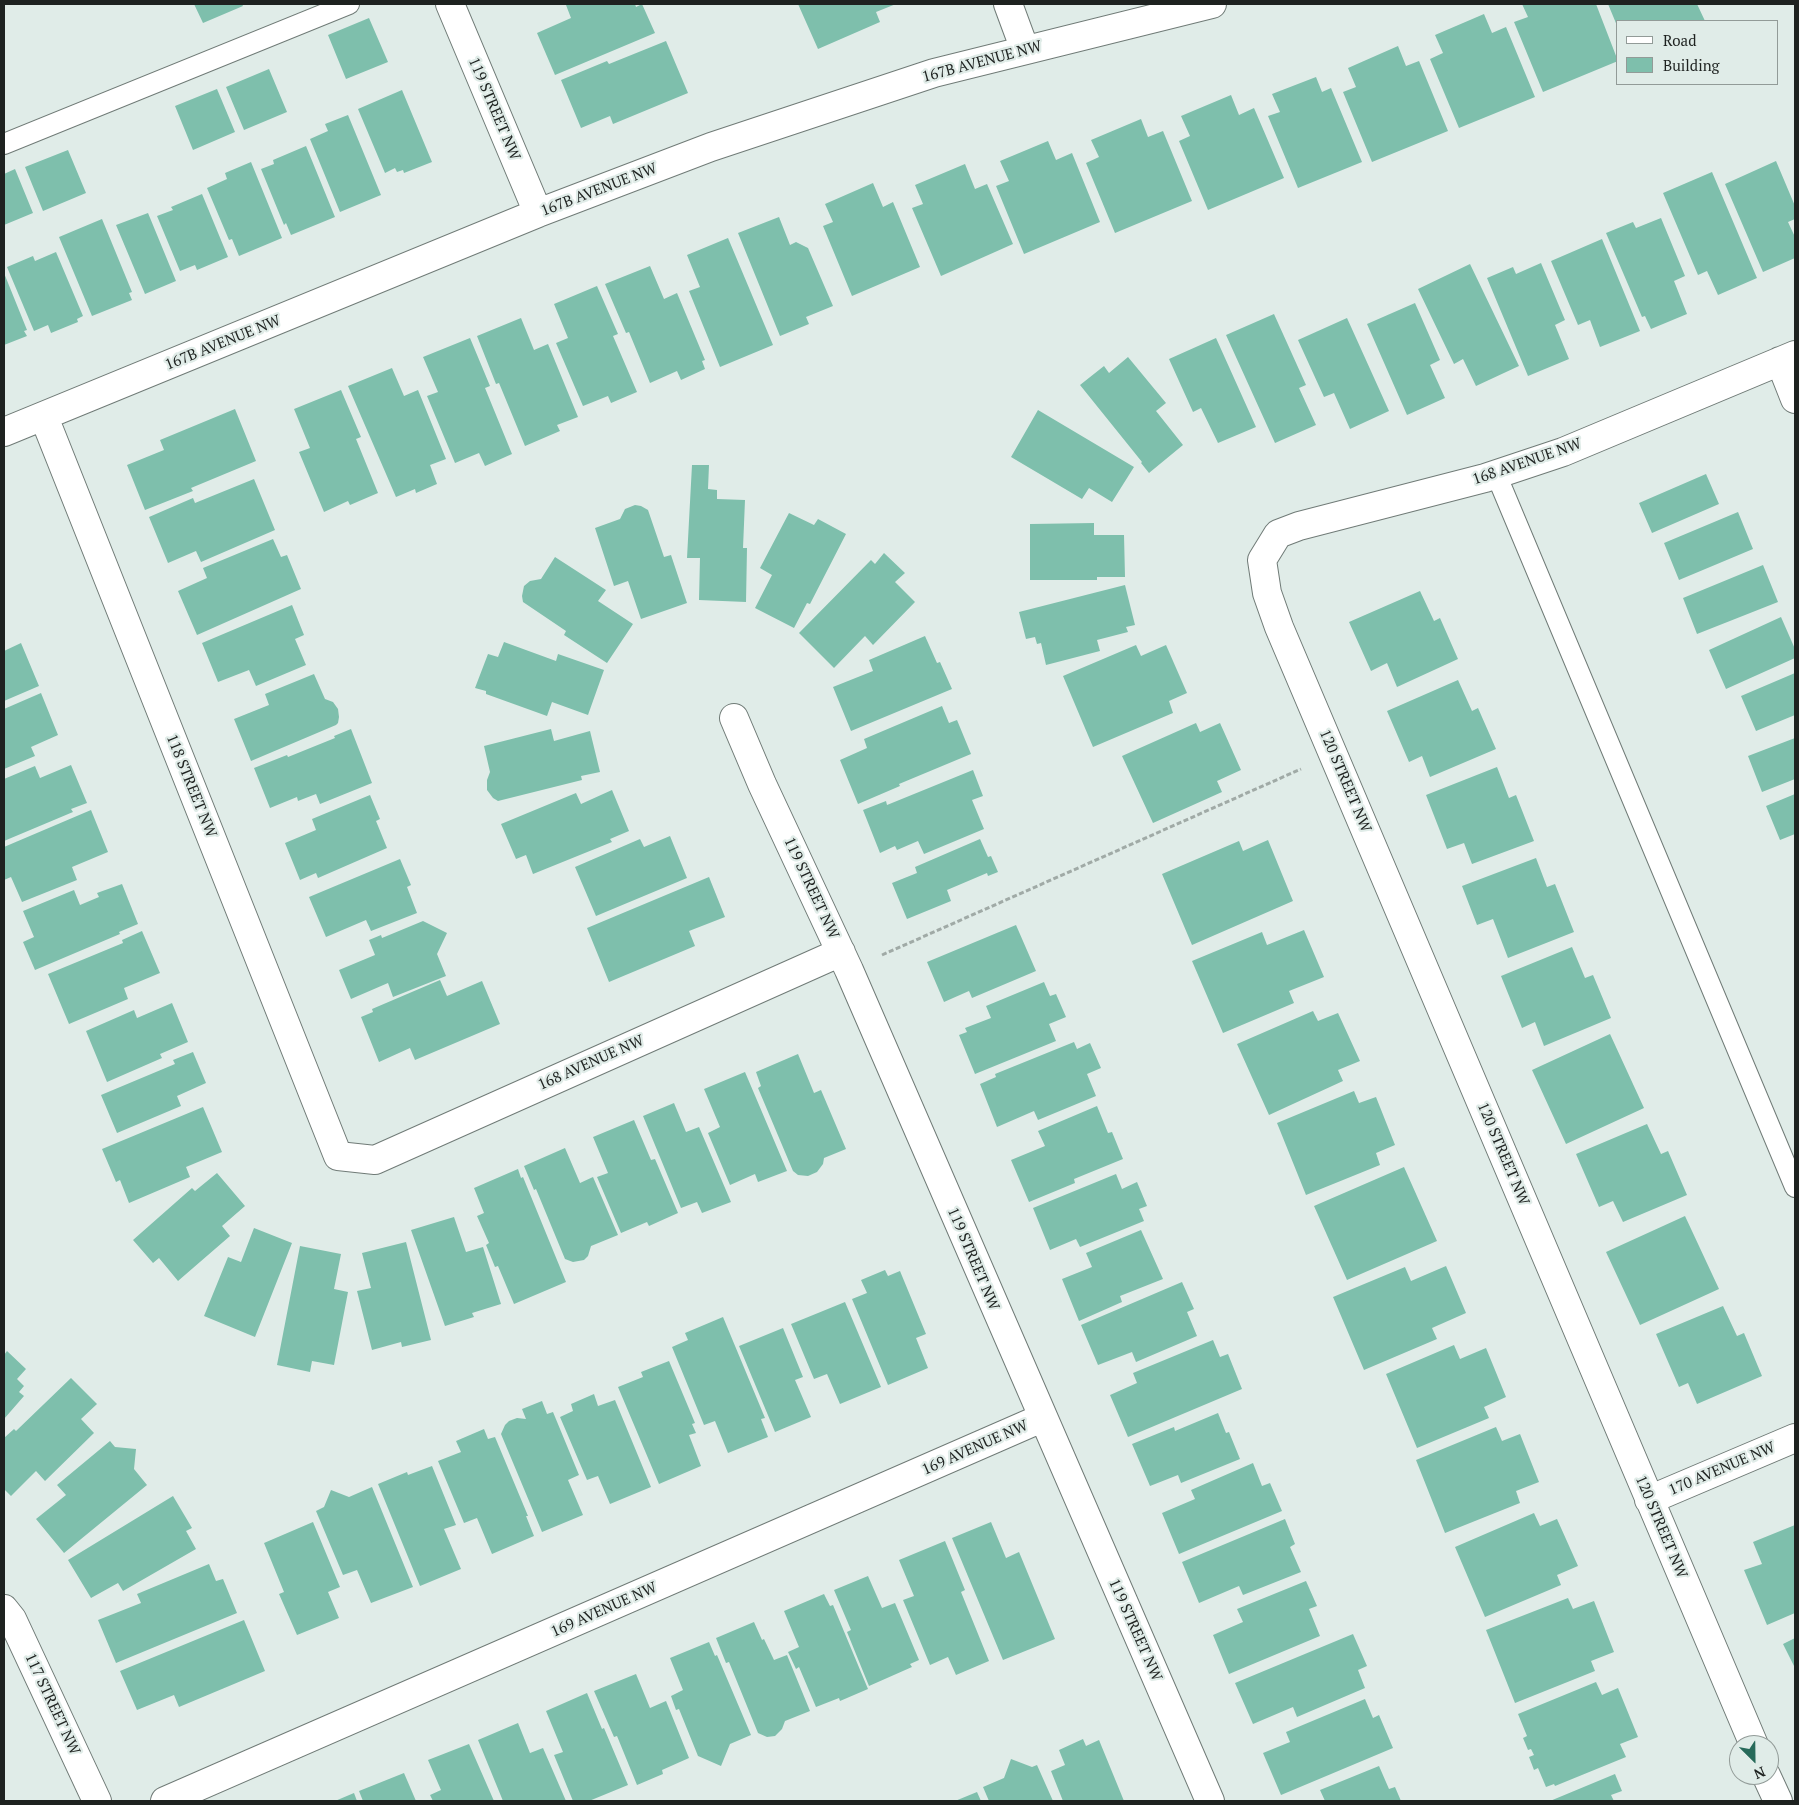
<!DOCTYPE html>
<style>
body{margin:0}
#map{position:relative;width:1799px;height:1805px;overflow:hidden;background:#e0ece8;font-family:"PT Serif",serif}
canvas{display:block}
.frame{position:absolute;inset:0;border:5px solid #1e2220;pointer-events:none}
.legend{position:absolute;left:1616px;top:20px;width:162px;height:65px;box-sizing:border-box;background:#e0ece8;border:1px solid #929b98;margin:0;padding:6px 9px;list-style:none;font-size:15px;color:#1e2220}
.legend li{display:flex;align-items:center;gap:10px;height:25px}
.legend b{width:25px;border:1px solid #929b98}
.north{position:absolute;left:1729px;top:1735px;width:50px;height:50px;box-sizing:border-box;background:#e0ece8;border:1px solid #929b98;border-radius:50%;rotate:157deg;font-size:14px;font-weight:700;line-height:20px;text-align:center;color:#1e2220}
.north::after{content:'';display:block;margin:auto;width:18px;height:22px;background:#276a5a;clip-path:polygon(50% 0,100% 100%,50% 72%,0 100%)}
</style>
<div id="map">
<canvas width="1799" height="1805"></canvas>
<div class="frame"></div>
<ul class="legend">
<li><b style="height:6px;background:#fff"></b>Road</li>
<li><b style="height:14px;background:#7ebfac"></b>Building</li>
</ul>
<div class="north">N</div>
</div>
<script>
const ctx = document.querySelector('canvas').getContext('2d');
ctx.lineJoin = 'round';
function paint(path, color) { ctx.fillStyle = color; ctx.fill(path, 'evenodd'); }
const toPath = rows => new Path2D(rows.map(r => 'M' + r).join(''));
function strokePath(path, color, width, dash) { ctx.strokeStyle = color; ctx.lineWidth = width; ctx.lineCap = dash ? 'butt' : 'round'; ctx.setLineDash(dash || []); ctx.stroke(path); }
function write(font, color, halo, rows, align = 'center') {
  ctx.font = font + ' "PT Serif",serif'; ctx.lineWidth = 4.5; ctx.setLineDash([]); ctx.textBaseline = 'middle'; ctx.strokeStyle = halo; ctx.fillStyle = color; for (const [text, x, y, turn = 0] of rows) {
    ctx.save(); ctx.translate(x, y); ctx.rotate((+turn || 0) * Math.PI / 180); ctx.textAlign = isNaN(turn) ? turn : align; if (halo) ctx.strokeText(text, 0, 0); ctx.fillText(text, 0, 0); ctx.restore();
  }
}
paint(toPath([
 [194,4,242,4,243,6,203,23],
 [569,4,635,4,636,7,642,4,655,33,555,75,537,33,571,18,566,5],
 [798,4,896,4,876,12,880,22,818,49],
 [1522,4,1596,4,1618,61,1543,92,1514,22,1528,17],
 [1608,4,1697,4,1705,21,1618,21,1618,28],
 [1484,14,1492,33,1506,27,1535,97,1459,128,1430,59,1443,53,1435,35],
 [369,18,388,62,346,79,328,35],
 [666,41,688,93,613,124,610,116,581,128,561,80,607,61,609,64],
 [1398,46,1406,66,1419,61,1448,131,1372,162,1343,92,1356,87,1348,68],
 [269,69,287,112,244,130,226,87],
 [1316,77,1322,92,1331,88,1362,162,1298,188,1268,116,1280,112,1272,94],
 [217,89,235,132,193,150,175,106],
 [402,90,432,162,404,173,403,170,397,172,395,168,385,173,358,109],
 [1231,95,1239,115,1254,108,1284,178,1208,210,1179,141,1190,136,1181,116],
 [348,115,381,195,340,212,310,139,328,131,325,124],
 [1141,119,1148,137,1163,131,1192,201,1115,233,1086,163,1099,157,1091,140],
 [1048,141,1056,160,1072,153,1100,222,1024,254,996,186,1009,181,1000,161],
 [306,146,335,217,291,235,286,223,284,225,261,169,274,164,273,160],
 [68,150,86,193,43,211,25,167],
 [1776,161,1795,206,1795,219,1788,222,1795,237,1795,258,1763,272,1725,184],
 [251,162,282,238,239,256,232,239,229,240,207,188,227,179,225,173],
 [965,164,975,189,987,184,1013,244,941,276,912,208,923,204,915,185],
 [15,169,33,213,4,225,4,174],
 [1712,172,1757,278,1718,295,1707,271,1698,275,1663,193],
 [873,183,883,207,893,202,920,267,852,296,823,226,833,222,825,204],
 [202,194,228,257,197,270,195,265,180,271,157,216,173,210,171,207],
 [148,213,176,281,145,294,116,225],
 [779,217,790,245,796,242,808,248,833,306,806,317,809,324,780,336,738,233],
 [1661,218,1685,276,1674,281,1687,314,1651,329,1645,316,1642,317,1606,233,1633,222,1636,228],
 [102,219,132,292,129,293,132,300,92,316,59,237],
 [728,238,773,345,720,367,689,291,700,287,687,255],
 [1602,239,1640,331,1600,347,1590,320,1578,325,1551,261],
 [56,252,83,316,77,319,78,322,51,333,48,325,34,331,7,267,33,256,35,261],
 [1541,263,1565,320,1555,325,1569,359,1528,376,1487,278,1513,267,1516,274],
 [1470,264,1519,366,1476,386,1463,359,1454,364,1418,289],
 [650,266,664,299,677,293,705,360,702,361,705,369,681,380,677,371,650,383,629,332,626,333,605,284],
 [4,273,27,330,24,331,27,336,4,345],
 [597,286,618,334,613,336,637,392,611,403,608,396,583,406,556,343,568,338,554,304],
 [1415,303,1440,360,1430,365,1445,398,1407,415,1367,324],
 [1274,314,1306,385,1299,388,1316,425,1275,443,1226,335],
 [521,318,534,350,548,344,578,417,557,425,560,431,525,446,499,383,496,384,477,336],
 [1347,318,1389,411,1350,429,1334,393,1324,397,1298,340],
 [470,338,490,386,485,388,512,454,485,466,479,453,455,463,427,396,438,392,423,357],
 [1216,338,1256,427,1218,443,1201,408,1193,412,1169,359],
 [1128,357,1166,403,1156,411,1183,445,1149,473,1141,463,1142,462,1080,385,1104,366,1109,373],
 [392,368,404,396,418,390,446,459,430,465,437,484,416,493,415,489,396,497,348,386],
 [341,390,361,437,356,439,378,493,350,505,348,501,324,512,299,452,310,448,294,409],
 [235,409,256,461,191,488,193,491,145,510,127,465,164,450,160,440],
 [1038,410,1134,467,1112,502,1089,488,1082,499,1011,457],
 [692,465,709,465,708,489,717,490,717,499,745,500,743,548,747,548,746,602,699,600,700,558,687,558],
 [1706,474,1719,504,1652,533,1639,503],
 [254,479,275,530,201,562,196,551,168,563,149,517,193,498,195,503],
 [635,505,641,506,648,510,664,557,671,555,687,603,641,619,628,581,614,586,595,528,620,519,625,509],
 [1738,512,1753,549,1679,580,1664,543],
 [789,513,814,525,818,519,846,534,810,604,807,603,794,628,755,608,772,575,760,568],
 [1094,523,1094,535,1124,535,1125,577,1097,577,1097,580,1030,580,1030,524],
 [273,539,281,557,287,555,301,589,197,635,178,591,207,578,203,568],
 [884,553,905,573,895,582,915,602,873,645,865,636,834,668,799,633,871,560,875,564],
 [555,557,606,590,598,601,633,624,607,663,564,635,566,631,523,602,522,596,524,586,530,581,541,579],
 [1763,565,1778,602,1697,634,1683,598],
 [1125,585,1135,625,1126,627,1128,632,1097,640,1100,651,1046,665,1041,643,1037,644,1035,637,1026,639,1019,612],
 [1420,591,1434,621,1440,618,1458,659,1397,687,1387,663,1371,671,1349,622],
 [292,605,304,635,295,639,306,665,256,686,249,670,218,682,202,643],
 [1781,617,1795,649,1795,658,1726,689,1709,650],
 [925,636,937,663,940,662,952,689,851,731,833,687,873,671,869,660],
 [504,642,556,661,558,654,604,670,588,715,552,702,547,716,486,694,486,691,475,688,488,654,498,657],
 [21,643,39,686,4,701,4,651],
 [1136,645,1141,656,1166,645,1187,693,1169,701,1173,713,1093,747,1063,676],
 [1795,673,1795,715,1756,731,1741,696],
 [314,674,325,699,333,702,338,709,339,717,338,723,336,725,251,761,234,719,269,705,265,694],
 [1458,680,1472,711,1478,708,1496,749,1430,777,1422,756,1409,762,1387,711],
 [41,693,58,735,31,747,35,756,4,769,4,709],
 [942,706,949,723,957,720,971,754,899,784,900,786,858,804,840,760,867,748,864,739],
 [1196,723,1200,732,1220,723,1241,770,1217,781,1222,792,1153,823,1122,756],
 [351,729,372,783,320,804,316,794,298,801,297,797,270,808,254,768,287,755,288,757,335,738,334,736],
 [551,729,554,741,590,731,600,772,581,776,582,780,498,801,493,798,487,790,487,780,490,772,484,746],
 [1795,738,1795,779,1762,792,1748,756],
 [71,765,87,803,71,809,73,812,4,841,4,779,35,766,40,778],
 [1497,767,1509,798,1516,795,1534,841,1472,864,1464,843,1447,849,1426,795],
 [973,770,983,796,972,800,984,829,924,854,918,841,897,850,895,846,880,853,863,810,886,801,887,805],
 [612,790,629,831,610,839,612,842,533,874,526,855,516,859,501,824,576,793,581,804],
 [1795,794,1795,834,1780,840,1766,806],
 [370,795,380,819,376,821,387,848,318,878,316,873,300,880,285,843,316,830,312,819],
 [91,810,108,852,72,867,77,880,22,902,11,877,4,880,4,847],
 [670,836,687,878,596,916,575,867,640,839,644,847],
 [980,839,988,857,991,856,998,872,988,876,987,873,947,890,951,901,907,919,892,883,917,873,915,867],
 [1268,840,1293,901,1192,945,1162,874,1239,841,1243,851],
 [1536,858,1547,887,1555,884,1574,932,1508,958,1493,919,1477,925,1462,886],
 [400,859,411,885,407,887,417,913,371,931,366,920,326,937,309,897],
 [709,877,725,917,689,931,695,946,609,982,587,928],
 [122,884,138,924,119,932,120,934,35,970,23,942,34,937,23,911,74,890,80,905,99,897,97,893],
 [423,921,447,933,437,954,446,976,393,997,388,983,351,999,339,970,375,955,369,940,381,935,382,938],
 [1016,925,1036,971,972,998,969,991,944,1002,927,962],
 [1304,930,1324,977,1289,991,1294,1003,1223,1033,1192,961,1262,932,1267,945],
 [142,931,160,973,124,988,128,999,69,1024,48,974,123,943,122,940],
 [1572,947,1585,978,1593,975,1611,1018,1544,1046,1535,1022,1522,1028,1501,976],
 [440,980,447,996,482,981,500,1024,415,1060,410,1048,379,1062,361,1017,373,1012,372,1009],
 [1044,982,1050,996,1056,994,1066,1017,1049,1024,1056,1041,975,1074,959,1035,967,1032,965,1028,991,1018,986,1006],
 [172,1003,188,1042,160,1054,162,1058,107,1082,86,1031,134,1010,137,1018],
 [1313,1011,1318,1021,1338,1013,1360,1061,1338,1070,1343,1081,1269,1115,1237,1044],
 [1610,1034,1644,1108,1566,1144,1532,1070],
 [1074,1042,1077,1049,1090,1043,1101,1068,1087,1074,1096,1096,1038,1120,1034,1111,997,1127,980,1084,996,1077,995,1074],
 [193,1052,206,1083,177,1096,181,1106,117,1133,101,1095,175,1064,173,1060],
 [798,1054,814,1093,821,1090,846,1149,824,1158,823,1164,817,1172,808,1176,798,1175,793,1171,758,1088,761,1086,756,1072],
 [745,1072,787,1171,758,1182,755,1174,730,1185,708,1133,720,1127,704,1089],
 [1354,1091,1359,1103,1376,1097,1395,1145,1376,1153,1380,1165,1306,1195,1277,1123],
 [674,1103,686,1132,699,1127,731,1202,702,1213,697,1202,681,1208,643,1116],
 [1097,1106,1108,1133,1112,1132,1123,1159,1074,1179,1075,1183,1029,1202,1011,1160,1045,1146,1038,1131],
 [203,1107,222,1152,186,1167,190,1177,129,1203,120,1180,116,1182,102,1149],
 [634,1120,651,1160,655,1159,678,1213,649,1226,647,1222,621,1233,597,1177,608,1173,593,1137],
 [1647,1124,1661,1154,1668,1151,1687,1195,1623,1222,1613,1201,1599,1207,1576,1154],
 [565,1148,580,1183,593,1177,618,1235,591,1246,588,1256,584,1260,573,1262,565,1259,536,1189,534,1190,524,1166],
 [1404,1167,1437,1241,1347,1280,1314,1206],
 [518,1169,521,1178,523,1177,566,1282,514,1304,498,1266,495,1267,486,1245,489,1243,477,1216,484,1213,474,1188],
 [217,1173,245,1206,222,1226,230,1236,178,1281,159,1258,153,1263,133,1240,192,1188,195,1191],
 [1116,1174,1122,1189,1137,1182,1147,1206,1139,1209,1144,1221,1080,1247,1076,1239,1050,1250,1033,1208],
 [1685,1216,1719,1289,1640,1325,1606,1252],
 [454,1217,466,1252,483,1247,501,1304,472,1313,474,1317,445,1326,411,1230],
 [254,1228,292,1243,255,1337,204,1316,228,1257,241,1262],
 [1141,1230,1163,1279,1120,1296,1122,1302,1079,1321,1062,1279,1092,1267,1086,1253],
 [406,1242,431,1340,402,1347,401,1342,372,1350,357,1291,371,1288,362,1253],
 [300,1246,341,1254,334,1289,348,1292,334,1365,312,1361,310,1372,277,1365],
 [1446,1266,1466,1313,1432,1328,1437,1339,1364,1370,1333,1297,1405,1267,1411,1281],
 [885,1270,888,1276,900,1271,926,1334,916,1338,928,1368,888,1385,852,1299,867,1293,861,1280],
 [1182,1282,1194,1309,1187,1312,1197,1336,1136,1362,1132,1352,1098,1365,1081,1325],
 [845,1302,881,1387,840,1404,827,1374,814,1379,791,1324],
 [1723,1306,1737,1336,1744,1333,1762,1376,1697,1404,1688,1383,1679,1387,1656,1334],
 [723,1317,765,1418,761,1419,768,1437,728,1453,715,1421,704,1425,672,1347,688,1340,685,1333],
 [783,1328,803,1377,795,1380,811,1417,775,1432,739,1346],
 [1213,1340,1220,1357,1228,1354,1242,1389,1128,1437,1110,1395,1137,1383,1133,1373],
 [1454,1345,1460,1359,1486,1348,1506,1397,1484,1407,1489,1418,1417,1448,1386,1374],
 [7,1351,26,1369,17,1379,24,1386,19,1392,24,1396,4,1419,4,1355],
 [669,1361,695,1423,692,1424,696,1433,689,1435,701,1466,659,1484,618,1387,643,1377,641,1372],
 [71,1378,97,1404,81,1419,94,1433,45,1481,36,1471,11,1496,4,1489,4,1438,14,1429,16,1431],
 [594,1394,598,1406,615,1400,651,1487,610,1504,598,1476,587,1480,560,1417,573,1411,571,1404],
 [542,1401,547,1414,553,1412,579,1475,568,1480,583,1515,542,1532,501,1434,505,1425,509,1421,517,1418,526,1419,522,1409],
 [1218,1413,1226,1433,1229,1432,1240,1459,1181,1483,1178,1475,1150,1486,1132,1444,1174,1427,1175,1431],
 [1496,1427,1502,1441,1520,1434,1539,1482,1516,1491,1520,1503,1445,1533,1416,1460],
 [484,1429,488,1439,495,1437,528,1516,526,1516,534,1536,492,1554,477,1518,464,1523,438,1461,461,1452,456,1441],
 [110,1441,115,1447,136,1449,134,1469,147,1485,64,1553,36,1519,66,1495,57,1485],
 [1253,1463,1262,1486,1270,1483,1282,1511,1179,1554,1162,1513,1195,1499,1191,1490],
 [432,1466,456,1525,444,1529,461,1569,420,1586,378,1484,407,1472,408,1475],
 [372,1487,413,1587,371,1603,357,1570,343,1575,316,1511,324,1507,331,1490,349,1497],
 [173,1496,192,1528,186,1531,196,1549,123,1591,118,1583,91,1598,68,1560],
 [1534,1513,1540,1526,1557,1519,1578,1566,1557,1575,1561,1585,1485,1617,1455,1547],
 [1285,1519,1295,1544,1290,1547,1301,1572,1243,1595,1239,1586,1199,1603,1182,1562],
 [313,1522,340,1587,328,1592,339,1618,297,1635,279,1594,284,1592,264,1543],
 [991,1522,1006,1558,1019,1552,1055,1639,1003,1660,952,1538],
 [1795,1525,1795,1613,1767,1625,1744,1570,1762,1564,1753,1542],
 [945,1541,965,1590,961,1592,989,1661,956,1675,948,1657,930,1665,903,1600,914,1596,899,1560],
 [209,1564,216,1581,223,1579,237,1613,116,1663,98,1620,141,1603,137,1594],
 [868,1576,882,1608,895,1603,919,1660,910,1664,912,1667,869,1686,847,1632,851,1630,834,1590],
 [1306,1581,1317,1606,1309,1609,1320,1636,1229,1674,1213,1635,1243,1622,1237,1609],
 [824,1594,830,1606,833,1605,868,1689,840,1701,839,1698,816,1707,799,1667,796,1669,788,1652,799,1647,784,1611],
 [1568,1598,1573,1609,1594,1601,1614,1652,1591,1661,1595,1671,1515,1703,1486,1630],
 [244,1620,265,1671,179,1707,174,1695,137,1710,120,1671],
 [754,1622,762,1640,764,1639,774,1660,787,1655,810,1711,785,1721,782,1729,775,1736,767,1737,758,1733,729,1662,726,1663,716,1638],
 [1353,1634,1367,1666,1358,1670,1365,1688,1297,1717,1293,1707,1253,1724,1235,1683],
 [1795,1638,1795,1668,1783,1644],
 [709,1642,715,1656,717,1655,751,1735,730,1744,721,1766,698,1756,679,1709,676,1710,671,1696,683,1690,670,1658],
 [636,1674,650,1708,666,1701,689,1758,662,1770,663,1774,637,1785,617,1736,614,1737,594,1691],
 [1596,1682,1602,1695,1618,1688,1638,1737,1620,1744,1626,1757,1555,1786,1554,1784,1546,1787,1538,1768,1534,1770,1529,1757,1534,1755,1531,1749,1528,1750,1523,1738,1527,1736,1518,1714],
 [587,1693,602,1729,604,1728,628,1785,589,1801,573,1801,554,1755,563,1752,546,1711],
 [1365,1699,1373,1718,1379,1715,1393,1748,1281,1795,1263,1753,1290,1742,1286,1732],
 [518,1723,530,1753,543,1748,566,1801,503,1801,478,1740],
 [1083,1739,1086,1746,1099,1740,1124,1801,1063,1801,1051,1771,1065,1765,1059,1750],
 [469,1744,494,1801,433,1801,430,1795,441,1790,428,1760],
 [1011,1759,1032,1767,1037,1765,1053,1801,989,1801,983,1787,1004,1778],
 [1379,1766,1389,1789,1395,1787,1401,1801,1325,1801,1320,1790],
 [404,1773,416,1801,363,1801,359,1791],
 [1615,1774,1622,1791,1611,1795,1614,1801,1550,1801],
 [977,1792,981,1801,955,1801],
 [354,1793,357,1801,335,1801]
]), '#7ebfac');
const service = toPath([
 [4,144,349,4],
 [1496,474,1795,1187]
]);
const minor = toPath([
 [450,4,538,213],
 [1008,4,1025,50],
 [1780,361,1795,399],
 [44,417,338,1156,375,1160,841,952],
 [4,432,538,213,711,147,934,73,1212,4],
 [734,718,762,784,849,970,1210,1801],
 [1649,1500,1795,1438],
 [4,1609,12,1619,97,1801],
 [1754,1745,1279,627,1267,593,1262,560,1278,534,1299,526,1485,478,1563,452,1795,355],
 [1766,1775,1778,1801],
 [165,1801,1042,1418]
]);
strokePath(service, '#707b77', 22);
strokePath(minor, '#707b77', 30);
strokePath(toPath([
 [882,955,1301,769]
]), '#a0aaa6', 3, [5, 2.5]);
strokePath(service, '#fff', 20);
strokePath(minor, '#fff', 28);
write('15px', '#1e2220', '#e0ece8', [
 ["167B AVENUE NW",982,62,-15],
 ["119 STREET NW",494,109,67],
 ["167B AVENUE NW",599,190,-21],
 ["167B AVENUE NW",223,343,-22],
 ["168 AVENUE NW",1527,462,-19],
 ["120 STREET NW",1345,781,67],
 ["118 STREET NW",191,786,68],
 ["119 STREET NW",811,888,65],
 ["168 AVENUE NW",591,1063,-24],
 ["120 STREET NW",1503,1154,67],
 ["119 STREET NW",973,1259,67],
 ["169 AVENUE NW",975,1448,-24],
 ["170 AVENUE NW",1722,1469,-23],
 ["120 STREET NW",1661,1527,67],
 ["169 AVENUE NW",604,1610,-24],
 ["119 STREET NW",1135,1630,66],
 ["117 STREET NW",52,1704,65]
]);
</script>
